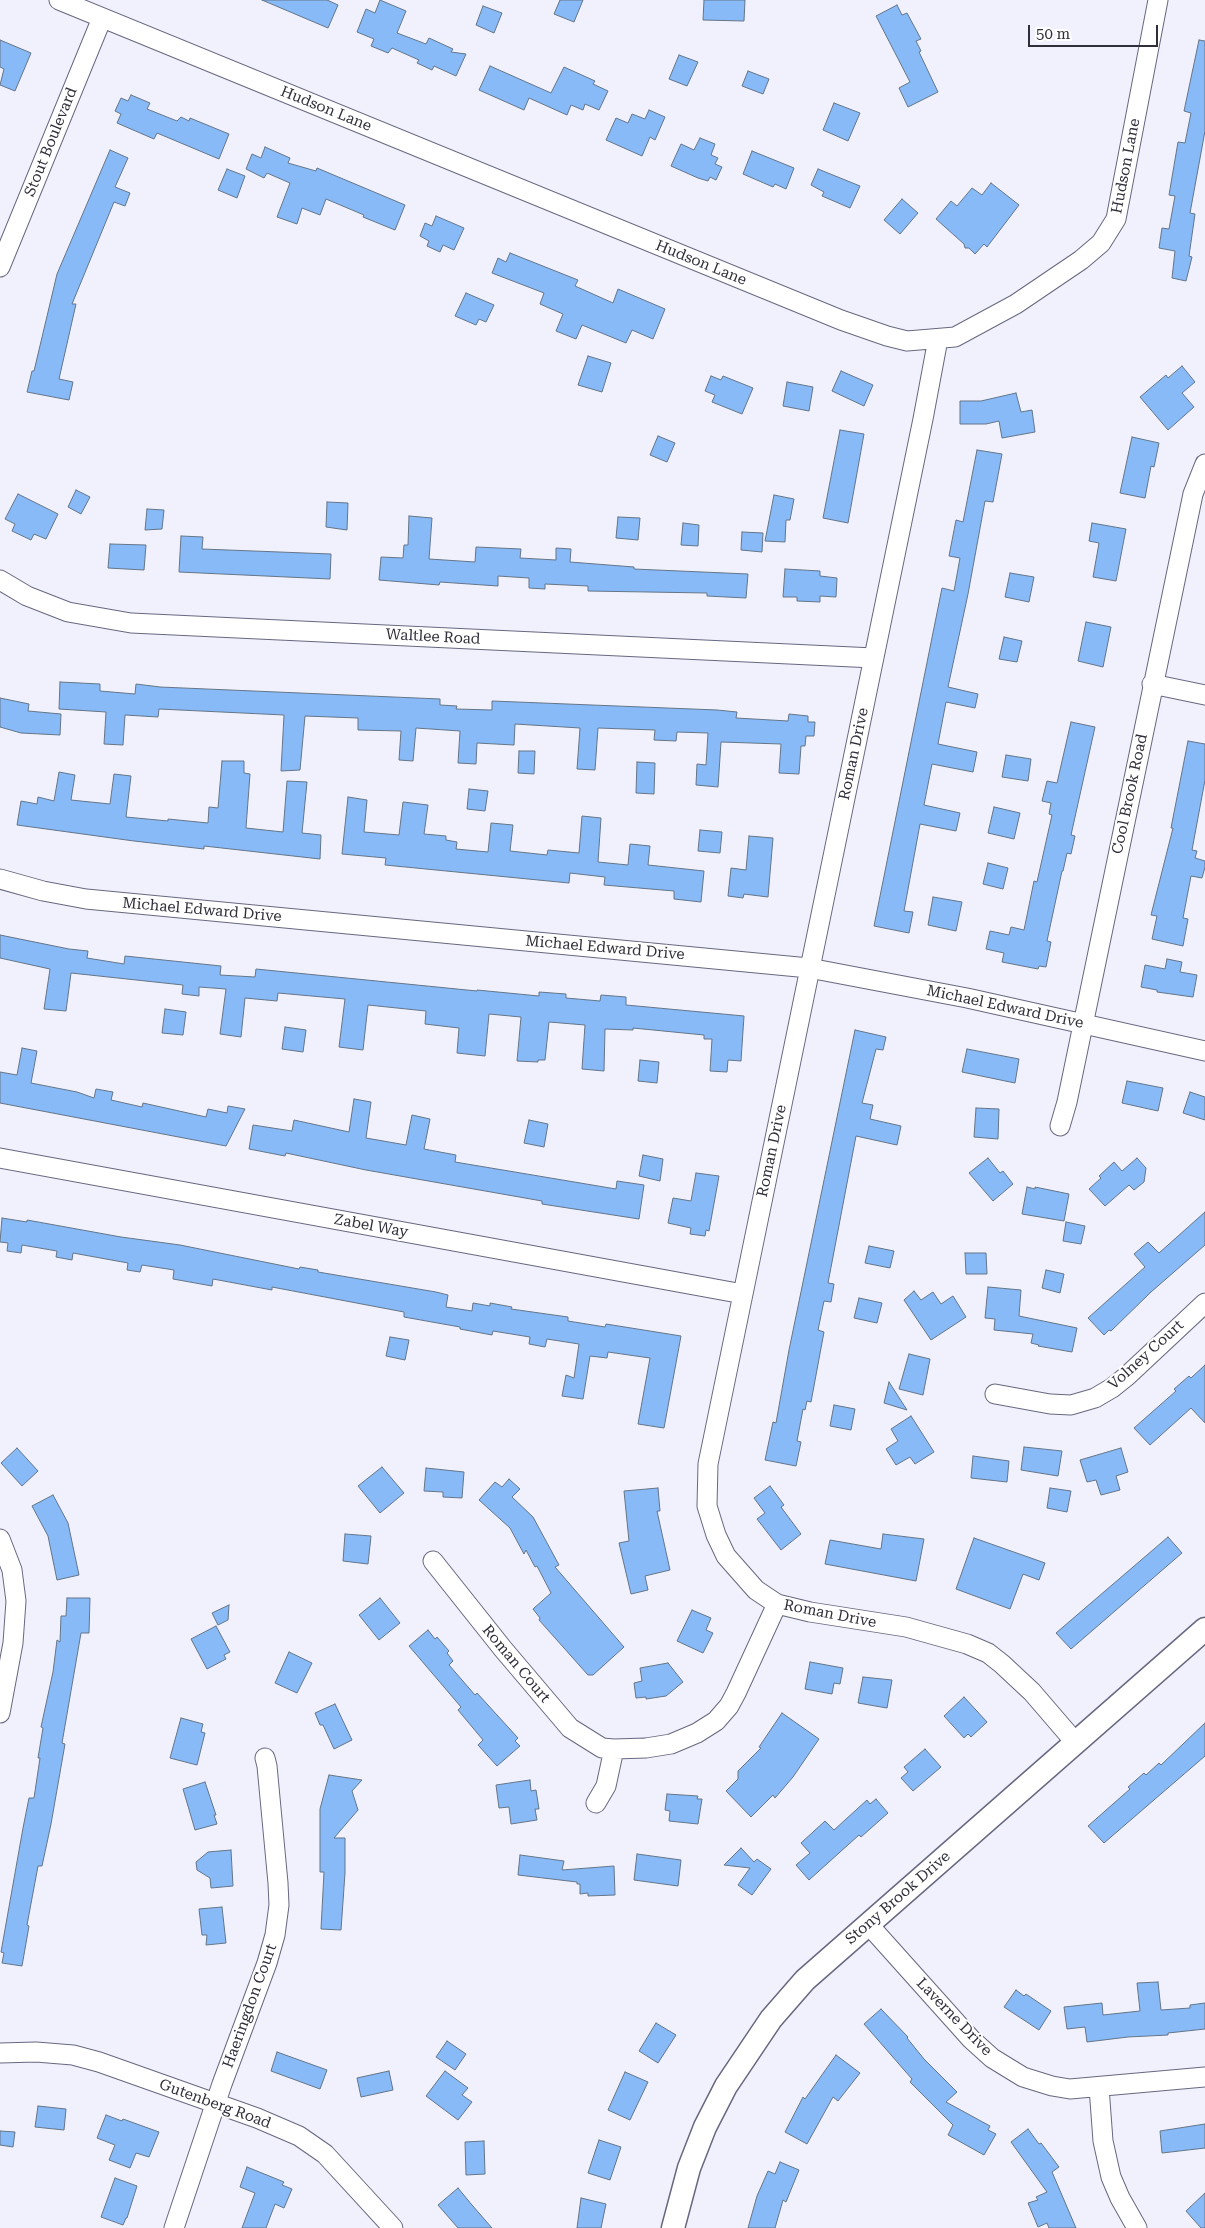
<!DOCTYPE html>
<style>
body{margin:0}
#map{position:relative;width:1205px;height:2228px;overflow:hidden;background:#f0f1fc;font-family:"Roboto Serif",serif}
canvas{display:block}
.scale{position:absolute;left:1028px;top:25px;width:130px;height:22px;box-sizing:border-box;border:2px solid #2e2f39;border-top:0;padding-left:6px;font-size:15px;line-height:18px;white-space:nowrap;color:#2e2f39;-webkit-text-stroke:4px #fff;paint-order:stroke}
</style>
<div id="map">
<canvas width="1205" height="2228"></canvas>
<div class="scale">50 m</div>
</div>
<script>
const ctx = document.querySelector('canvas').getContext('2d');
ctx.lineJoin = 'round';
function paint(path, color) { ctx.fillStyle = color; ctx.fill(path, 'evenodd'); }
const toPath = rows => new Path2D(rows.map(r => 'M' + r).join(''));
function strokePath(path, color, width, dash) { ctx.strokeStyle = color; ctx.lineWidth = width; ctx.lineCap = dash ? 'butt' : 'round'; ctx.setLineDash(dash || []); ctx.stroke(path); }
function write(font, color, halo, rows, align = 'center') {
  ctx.font = font + ' "Roboto Serif",serif'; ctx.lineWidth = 4; ctx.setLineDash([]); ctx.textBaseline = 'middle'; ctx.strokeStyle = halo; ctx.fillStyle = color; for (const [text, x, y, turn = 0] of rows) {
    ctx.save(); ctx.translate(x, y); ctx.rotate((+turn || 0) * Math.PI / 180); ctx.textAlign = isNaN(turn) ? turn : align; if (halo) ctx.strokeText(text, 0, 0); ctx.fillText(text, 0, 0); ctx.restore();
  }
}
const building = toPath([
 [262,0,327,0,338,5,328,28,262,0],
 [380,0,406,11,397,33,426,44,429,38,453,49,451,52,466,54,456,76,434,66,432,70,417,63,419,60,392,48,388,53,371,46,374,39,357,32,366,9,375,13,380,0],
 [560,0,583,0,574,22,554,14,560,0],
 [704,0,745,0,744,21,703,20,704,0],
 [897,5,902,15,907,13,921,39,916,41,921,51,919,52,938,92,908,107,899,88,910,82,876,16,897,5],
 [483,6,502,13,494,33,476,25,483,6],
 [0,40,31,53,15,91,0,85,4,69,0,67,0,40],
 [1199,40,1205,41,1205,131,1190,213,1195,214,1189,256,1192,257,1186,281,1172,278,1175,251,1159,248,1162,228,1169,229,1175,196,1169,195,1178,142,1185,143,1191,113,1184,111,1199,40],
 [679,55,698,62,687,86,669,79,679,55],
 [490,66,551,93,564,67,595,81,593,84,608,91,599,110,585,104,583,110,571,105,567,115,529,98,524,110,479,90,490,66],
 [748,71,769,79,763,94,742,86,748,71],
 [131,95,150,103,147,109,177,121,181,117,189,121,190,118,229,134,219,159,157,133,154,139,117,123,121,114,115,111,121,98,128,101,131,95],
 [834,103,860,113,848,141,823,130,834,103],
 [649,110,665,117,655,140,650,137,642,156,606,140,616,118,628,123,632,114,645,119,649,110],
 [700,138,715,144,711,155,718,158,715,164,722,167,716,180,710,177,708,181,698,178,671,166,681,144,694,150,700,138],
 [265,147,290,158,288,163,316,171,317,168,405,205,395,230,363,217,364,215,326,199,320,215,302,208,297,224,277,217,290,183,267,173,264,178,246,169,252,154,261,158,265,147],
 [110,150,128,158,115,187,130,193,125,206,114,202,72,304,76,304,59,379,73,382,69,400,27,392,32,371,34,371,57,274,110,150],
 [752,151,794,168,786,189,775,184,773,187,743,174,752,151],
 [227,169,245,176,237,198,218,190,227,169],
 [818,169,860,186,850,208,822,196,824,192,811,185,818,169],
 [991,183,1019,205,987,247,984,244,975,254,969,248,965,248,964,244,936,219,951,201,957,206,972,188,982,195,991,183],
 [902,199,918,213,900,234,884,220,902,199],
 [436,216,464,228,454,250,443,245,440,252,427,246,429,241,420,236,425,223,432,226,436,216],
 [510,253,578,280,575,286,613,303,618,289,665,309,653,339,632,330,626,343,582,325,576,339,556,331,563,314,540,304,544,293,492,273,498,258,506,262,510,253],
 [466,293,494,305,486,322,479,319,476,325,455,316,466,293],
 [588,356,611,363,602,392,578,385,588,356],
 [1182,366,1195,382,1182,393,1194,407,1168,430,1140,397,1166,375,1168,378,1182,366],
 [841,371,873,385,864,406,832,391,841,371],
 [711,376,721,380,723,376,753,388,742,414,712,402,715,395,705,391,711,376],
 [787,382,813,387,809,411,783,406,787,382],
 [1016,393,1021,412,1032,410,1035,432,1002,438,999,421,986,424,960,424,960,401,981,401,1016,393],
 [840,430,864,434,848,523,823,518,840,430],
 [658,436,675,443,667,462,650,455,658,436],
 [1132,437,1159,443,1154,467,1151,466,1145,498,1120,493,1132,437],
 [977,450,1002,454,993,502,985,501,968,594,948,687,978,694,975,708,946,702,938,744,977,752,973,772,932,764,924,805,960,813,956,831,920,824,904,911,913,912,909,933,874,926,942,588,954,591,960,558,949,556,956,520,963,522,977,450],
 [76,490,90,497,81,514,68,507,76,490],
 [18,494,58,514,46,539,34,534,31,540,12,531,15,524,5,519,18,494],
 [774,495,794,499,790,520,786,520,785,542,765,541,774,495],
 [327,502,348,503,347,530,326,527,327,502],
 [147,509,164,510,162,529,145,530,147,509],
 [409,516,432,518,429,559,475,562,476,547,521,549,520,558,556,560,556,548,571,549,570,562,634,567,634,569,748,574,746,598,707,596,707,593,588,591,588,586,545,584,545,589,529,588,529,578,498,576,498,586,440,582,439,585,379,580,381,557,403,558,404,545,408,545,409,516],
 [618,517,640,518,638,540,616,538,618,517],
 [683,523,699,525,698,546,681,545,683,523],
 [1092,523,1126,529,1116,581,1093,577,1099,543,1089,541,1092,523],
 [742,532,763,533,762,552,741,550,742,532],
 [181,536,203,537,202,549,331,554,330,579,179,572,181,536],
 [110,544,146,545,144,570,108,568,110,544],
 [785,569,820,571,820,576,837,578,836,597,820,596,820,602,797,601,797,597,783,597,785,569],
 [1010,573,1034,577,1029,602,1005,597,1010,573],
 [1086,622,1111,627,1103,667,1078,661,1086,622],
 [1004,637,1022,641,1017,662,999,659,1004,637],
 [60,682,100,684,100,691,135,694,136,684,160,687,440,699,440,705,457,706,456,709,492,710,492,701,717,710,737,712,736,718,771,720,788,721,789,714,808,716,808,722,815,722,814,736,806,736,805,746,801,746,799,774,779,773,781,744,721,742,718,787,696,785,697,764,706,765,708,733,677,732,676,741,654,740,655,730,598,728,595,770,577,769,580,728,515,724,514,745,477,743,476,764,458,763,460,731,416,728,413,761,399,760,401,731,358,730,358,718,305,716,300,770,281,771,284,715,159,709,158,717,125,715,123,745,104,744,106,712,59,709,60,682],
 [0,698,29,704,28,711,61,714,60,735,21,733,0,727,0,698],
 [1071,722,1095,727,1071,835,1075,836,1071,854,1067,853,1063,871,1062,871,1047,941,1051,942,1046,967,1039,966,1038,969,1002,962,1004,953,986,949,990,931,1009,935,1011,927,1024,930,1034,881,1037,882,1052,815,1049,814,1051,803,1042,801,1047,781,1057,783,1071,722],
 [1188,741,1205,744,1205,780,1192,850,1197,851,1195,858,1205,861,1205,867,1202,878,1191,876,1183,918,1188,919,1183,946,1152,939,1157,916,1151,915,1173,828,1171,828,1188,741],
 [519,751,535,751,534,774,518,773,519,751],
 [1006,755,1031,759,1028,781,1002,777,1006,755],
 [222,761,244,761,244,773,250,774,246,828,283,832,287,781,307,782,302,833,321,835,320,859,204,846,204,849,134,841,17,825,21,801,37,804,38,797,54,801,59,772,75,775,71,800,110,804,114,774,131,776,126,817,168,821,168,819,208,823,209,807,218,808,222,761],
 [637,762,655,763,654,794,636,793,637,762],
 [469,789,488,791,485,811,467,809,469,789],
 [348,797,367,800,364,832,399,835,403,802,428,805,424,834,446,836,446,840,457,842,456,849,488,852,491,823,513,825,510,851,547,855,548,850,579,853,582,816,601,818,598,862,628,865,630,844,650,846,648,865,704,871,701,902,674,899,674,891,604,885,605,877,570,873,569,883,385,865,386,858,342,854,348,797],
 [994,807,1020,813,1014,839,988,833,994,807],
 [700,830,722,832,720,853,698,851,700,830],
 [749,836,773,838,768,897,744,894,743,898,728,896,731,868,746,870,749,836],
 [988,863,1008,868,1003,889,983,884,988,863],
 [933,897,962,902,956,931,928,925,933,897],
 [0,935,69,949,88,951,87,958,124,964,125,956,221,966,220,975,255,977,256,969,477,991,477,990,539,996,539,992,566,994,566,998,600,1001,601,995,626,997,626,1005,744,1016,741,1061,728,1060,727,1072,710,1071,712,1039,704,1039,704,1035,633,1028,633,1030,605,1029,604,1071,582,1069,585,1025,549,1022,545,1060,538,1060,538,1062,517,1061,521,1017,489,1014,485,1056,457,1053,459,1028,425,1024,426,1011,368,1005,363,1050,339,1047,345,999,278,993,277,1001,245,998,241,1037,220,1034,226,989,199,987,199,996,182,994,183,985,71,973,66,1011,44,1009,50,969,0,958,0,935],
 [1167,959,1182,962,1180,972,1197,975,1193,997,1157,992,1157,990,1141,987,1145,965,1165,969,1167,959],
 [165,1009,186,1012,183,1035,162,1033,165,1009],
 [285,1027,306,1030,303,1052,282,1049,285,1027],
 [855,1030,886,1037,883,1050,876,1049,862,1103,873,1105,870,1119,901,1126,897,1145,856,1136,828,1283,834,1284,831,1302,824,1301,818,1330,824,1332,811,1402,807,1401,805,1410,803,1409,797,1441,801,1442,796,1466,765,1460,773,1422,776,1423,789,1350,855,1030],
 [22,1048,37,1051,31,1083,77,1092,94,1098,96,1089,113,1092,111,1100,142,1107,143,1103,206,1117,208,1109,227,1113,228,1106,245,1109,226,1146,0,1103,0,1072,17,1075,22,1048],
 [967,1049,1019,1059,1015,1083,962,1072,967,1049],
 [640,1060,659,1062,657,1083,638,1081,640,1060],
 [1127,1081,1163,1088,1158,1111,1122,1103,1127,1081],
 [1190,1092,1205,1097,1205,1120,1183,1113,1190,1092],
 [354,1099,371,1102,366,1138,406,1145,412,1115,430,1119,424,1149,456,1155,455,1162,616,1189,617,1181,644,1185,639,1219,542,1204,542,1201,366,1170,286,1153,285,1156,249,1149,253,1125,292,1131,294,1120,349,1132,354,1099],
 [976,1108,999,1109,998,1139,974,1137,976,1108],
 [529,1120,548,1124,544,1147,524,1143,529,1120],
 [643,1155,663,1159,660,1181,639,1176,643,1155],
 [988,1158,1000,1173,1003,1171,1013,1184,993,1201,969,1173,988,1158],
 [1137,1158,1146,1168,1144,1182,1134,1190,1129,1185,1105,1206,1089,1189,1101,1178,1099,1176,1114,1162,1122,1171,1137,1158],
 [696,1173,719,1176,709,1231,706,1230,705,1236,690,1234,691,1228,668,1223,673,1198,691,1201,696,1173],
 [1027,1187,1035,1189,1035,1187,1069,1194,1064,1221,1022,1214,1027,1187],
 [1205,1212,1205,1245,1151,1292,1111,1331,1109,1330,1104,1335,1088,1318,1145,1267,1134,1254,1148,1242,1159,1253,1205,1212],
 [2,1218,27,1222,27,1220,121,1237,180,1245,299,1269,300,1267,318,1270,318,1272,436,1292,448,1295,446,1307,472,1311,473,1303,490,1306,490,1303,512,1307,511,1309,568,1317,568,1321,605,1327,606,1324,681,1336,664,1428,638,1424,650,1358,608,1352,607,1358,590,1356,583,1399,562,1396,566,1375,574,1378,579,1344,547,1339,545,1347,529,1344,530,1337,493,1331,492,1335,460,1329,460,1327,404,1317,404,1312,272,1287,272,1290,213,1279,212,1286,173,1279,174,1270,142,1265,140,1272,127,1270,128,1263,73,1253,72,1260,56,1257,57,1251,22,1245,21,1253,7,1251,8,1243,0,1242,2,1218],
 [1066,1222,1085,1226,1081,1244,1063,1241,1066,1222],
 [869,1246,894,1251,890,1268,865,1263,869,1246],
 [965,1253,986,1253,987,1274,966,1274,965,1253],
 [1046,1270,1064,1274,1060,1293,1042,1288,1046,1270],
 [988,1287,1021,1290,1019,1316,1077,1328,1072,1352,1038,1346,1039,1345,1031,1343,1033,1334,994,1330,995,1319,985,1318,988,1287],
 [914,1291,921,1300,933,1292,941,1304,953,1296,966,1317,931,1340,904,1300,914,1291],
 [859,1298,882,1303,877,1323,854,1318,859,1298],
 [390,1337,409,1340,405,1360,386,1356,390,1337],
 [909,1354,930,1359,923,1395,899,1389,909,1354],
 [1205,1365,1205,1423,1191,1408,1150,1445,1134,1428,1176,1391,1174,1389,1189,1376,1191,1378,1205,1365],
 [889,1382,907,1410,884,1403,889,1382],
 [834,1405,855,1409,851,1430,830,1426,834,1405],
 [911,1416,934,1452,915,1464,910,1457,896,1465,886,1449,898,1441,891,1429,911,1416],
 [1024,1447,1062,1451,1058,1476,1021,1470,1024,1447],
 [17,1448,38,1471,22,1486,1,1463,17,1448],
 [1121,1448,1128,1472,1116,1476,1120,1490,1101,1495,1096,1480,1087,1482,1080,1460,1121,1448],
 [973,1456,1009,1461,1007,1482,971,1478,973,1456],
 [382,1467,404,1493,380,1513,358,1486,382,1467],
 [426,1468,464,1472,462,1498,443,1497,443,1492,424,1491,426,1468],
 [509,1479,520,1489,512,1497,533,1517,559,1565,555,1567,624,1647,593,1675,588,1675,539,1620,540,1618,533,1609,551,1593,537,1566,535,1567,526,1550,524,1554,510,1528,479,1500,495,1482,502,1487,509,1479],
 [770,1486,784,1505,781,1507,801,1534,781,1550,757,1519,765,1513,754,1498,770,1486],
 [658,1488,660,1511,657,1511,670,1570,645,1576,648,1590,631,1594,619,1543,629,1541,624,1491,658,1488],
 [1050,1488,1071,1491,1067,1512,1047,1508,1050,1488],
 [53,1495,68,1523,79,1575,57,1580,48,1536,32,1506,53,1495],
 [345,1534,371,1536,368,1564,343,1561,345,1534],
 [883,1534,924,1539,916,1581,825,1564,830,1540,881,1549,883,1534],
 [1168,1537,1182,1553,1071,1649,1056,1633,1168,1537],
 [974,1538,1045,1563,1039,1580,1023,1574,1010,1609,956,1589,974,1538],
 [67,1598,90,1598,89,1633,81,1633,62,1743,65,1744,51,1824,42,1866,38,1866,27,1925,29,1926,22,1966,2,1963,4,1953,1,1952,23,1828,29,1798,34,1798,40,1758,38,1758,43,1728,41,1727,53,1672,57,1640,60,1642,61,1616,66,1616,67,1598],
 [380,1598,400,1623,379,1640,359,1615,380,1598],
 [229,1605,228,1620,218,1625,212,1613,229,1605],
 [692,1610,711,1618,706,1630,713,1633,703,1653,677,1641,692,1610],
 [216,1626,230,1652,224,1655,226,1659,207,1669,191,1639,216,1626],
 [428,1630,435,1639,437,1637,449,1651,447,1653,453,1661,449,1665,475,1695,477,1693,518,1738,515,1741,520,1746,497,1766,478,1745,483,1740,458,1710,461,1707,409,1646,428,1630],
 [289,1652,312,1663,297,1693,275,1683,289,1652],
 [810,1662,843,1668,840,1684,834,1683,832,1694,805,1689,810,1662],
 [668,1663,683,1682,666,1696,646,1699,646,1697,636,1698,634,1683,642,1681,640,1668,668,1663],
 [863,1677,892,1680,887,1708,858,1703,863,1677],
 [964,1697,987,1722,971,1737,968,1734,964,1738,944,1716,964,1697],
 [335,1704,352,1740,334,1749,323,1725,320,1725,315,1713,335,1704],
 [782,1713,819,1739,793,1777,775,1798,773,1795,751,1817,726,1791,738,1779,738,1771,761,1748,759,1747,782,1713],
 [181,1718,203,1724,201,1732,205,1733,197,1765,170,1758,181,1718],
 [1205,1723,1205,1756,1104,1843,1088,1826,1130,1789,1128,1787,1144,1773,1146,1775,1159,1763,1161,1765,1205,1723],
 [925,1749,941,1767,913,1791,901,1778,908,1772,904,1767,925,1749],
 [329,1775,362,1780,352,1791,358,1810,334,1838,345,1838,345,1873,341,1930,321,1929,324,1872,320,1872,320,1809,329,1775],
 [530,1780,531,1791,536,1790,539,1809,535,1809,537,1820,511,1824,509,1807,499,1808,496,1785,530,1780],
 [205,1782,216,1815,214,1815,217,1824,195,1830,183,1789,205,1782],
 [667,1794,698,1796,697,1799,702,1799,698,1824,669,1821,670,1811,665,1810,667,1794],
 [876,1799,888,1813,861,1837,859,1835,809,1880,796,1865,810,1853,801,1843,825,1821,834,1830,867,1800,870,1804,876,1799],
 [741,1848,754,1862,757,1859,771,1869,752,1895,738,1885,750,1868,724,1865,741,1848],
 [231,1850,233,1886,211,1888,210,1878,197,1870,196,1862,208,1852,231,1850],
 [637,1854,681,1860,678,1886,634,1880,637,1854],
 [520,1855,564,1861,562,1870,614,1866,615,1895,588,1896,588,1893,580,1894,580,1884,577,1884,577,1882,518,1875,520,1855],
 [222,1907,226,1943,206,1945,207,1935,202,1935,199,1909,222,1907],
 [1158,1982,1161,2010,1190,2008,1190,2005,1205,2003,1205,2029,1168,2033,1168,2035,1128,2037,1087,2042,1085,2027,1067,2029,1064,2007,1102,2003,1103,2015,1140,2011,1137,1983,1158,1982],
 [1016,1990,1024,1996,1026,1994,1051,2011,1039,2030,1004,2007,1016,1990],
 [881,2009,908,2037,907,2038,924,2059,957,2092,946,2102,990,2126,988,2130,996,2134,984,2155,948,2135,953,2125,910,2082,912,2079,864,2024,881,2009],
 [656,2023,676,2035,658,2063,639,2051,656,2023],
 [447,2041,466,2054,455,2070,436,2057,447,2041],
 [277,2052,327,2070,320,2089,271,2071,277,2052],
 [836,2055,860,2073,838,2101,833,2097,807,2144,785,2132,803,2097,805,2099,836,2055],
 [389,2071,393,2090,361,2097,357,2078,389,2071],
 [445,2071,468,2088,462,2095,472,2102,458,2120,426,2096,445,2071],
 [625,2072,648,2082,630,2120,608,2110,625,2072],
 [38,2106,66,2109,64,2130,35,2127,38,2106],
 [106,2115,122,2121,123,2119,159,2132,149,2157,136,2153,130,2168,109,2160,115,2145,97,2138,106,2115],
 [1205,2124,1205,2148,1162,2153,1160,2131,1205,2124],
 [1028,2129,1039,2144,1041,2143,1059,2167,1052,2172,1076,2228,1049,2228,1047,2223,1038,2227,1028,2203,1038,2200,1036,2197,1047,2192,1011,2142,1028,2129],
 [0,2131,15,2132,13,2147,0,2145,0,2131],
 [599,2140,621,2147,610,2180,588,2173,599,2140],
 [484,2141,485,2174,466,2175,465,2142,484,2141],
 [780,2162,799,2170,786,2202,783,2200,775,2228,748,2228,757,2196,768,2171,775,2174,780,2162],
 [247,2167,284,2182,282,2185,292,2189,284,2208,275,2204,266,2228,242,2228,255,2193,240,2187,247,2167],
 [115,2178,137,2186,127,2218,126,2218,123,2225,101,2217,115,2178],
 [458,2188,472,2205,492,2228,458,2228,438,2205,458,2188],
 [1205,2193,1205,2228,1201,2228,1186,2211,1205,2193],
 [581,2198,606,2204,601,2228,577,2228,581,2198]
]);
paint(building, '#87baf7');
strokePath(building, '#647589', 1);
const minor = toPath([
 [59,0,841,320,887,336,907,341,955,337,1016,304,1081,260,1101,243,1116,219,1158,0],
 [0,267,102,18],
 [938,339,923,419,708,1464,707,1506,716,1535,726,1556,756,1590,777,1604,810,1612,906,1627,967,1644,988,1653,1002,1664,1032,1692,1075,1742],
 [0,580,27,596,68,612,131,623,874,658],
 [1152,684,1205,695],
 [0,879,43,891,86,899,809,968,967,998,1205,1051],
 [1060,1126,1067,1102,1193,494,1205,464],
 [0,1158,743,1294],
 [995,1394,1050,1404,1071,1405,1095,1398,1112,1388,1127,1376,1205,1303],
 [0,1539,12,1570,16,1601,13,1643,0,1713],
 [433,1561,503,1649,570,1728,602,1748,614,1749,646,1748,671,1744,697,1733,716,1721,729,1706,736,1693,777,1604],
 [596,1803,606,1786,614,1749],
 [868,1924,971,2039,992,2058,1023,2077,1052,2086,1070,2089,1205,2077],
 [0,2053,36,2052,73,2055,99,2062,257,2118,299,2136,325,2154,393,2228],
 [1099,2087,1103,2141,1111,2177,1120,2198,1137,2228],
 [174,2228,222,2084,267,1963,275,1935,279,1905,278,1883,267,1766,265,1758]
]);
const tertiary = toPath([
 [673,2228,689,2168,705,2127,726,2086,771,2019,805,1980,1205,1629]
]);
strokePath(minor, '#676880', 21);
strokePath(tertiary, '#676880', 25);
strokePath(minor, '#fff', 19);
strokePath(tertiary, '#fff', 22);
write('15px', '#2e2f39', '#fff', [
 ["Hudson Lane",326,109,22],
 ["Stout Boulevard",51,142,-68],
 ["Hudson Lane",1126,166,-79],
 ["Hudson Lane",701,263,22],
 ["Waltlee Road",433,637,3],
 ["Roman Drive",854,754,-78],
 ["Cool Brook Road",1130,794,-78],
 ["Michael Edward Drive",202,910,5],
 ["Michael Edward Drive",605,948,5],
 ["Michael Edward Drive",1005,1007,12],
 ["Roman Drive",772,1151,-78],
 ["Zabel Way",371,1226,10],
 ["Volney Court",1146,1355,-42],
 ["Roman Drive",830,1614,11],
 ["Roman Court",516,1664,50],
 ["Stony Brook Drive",898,1898,-41],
 ["Haeringdon Court",250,2006,-70],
 ["Laverne Drive",954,2017,46],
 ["Gutenberg Road",215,2104,20]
]);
</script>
